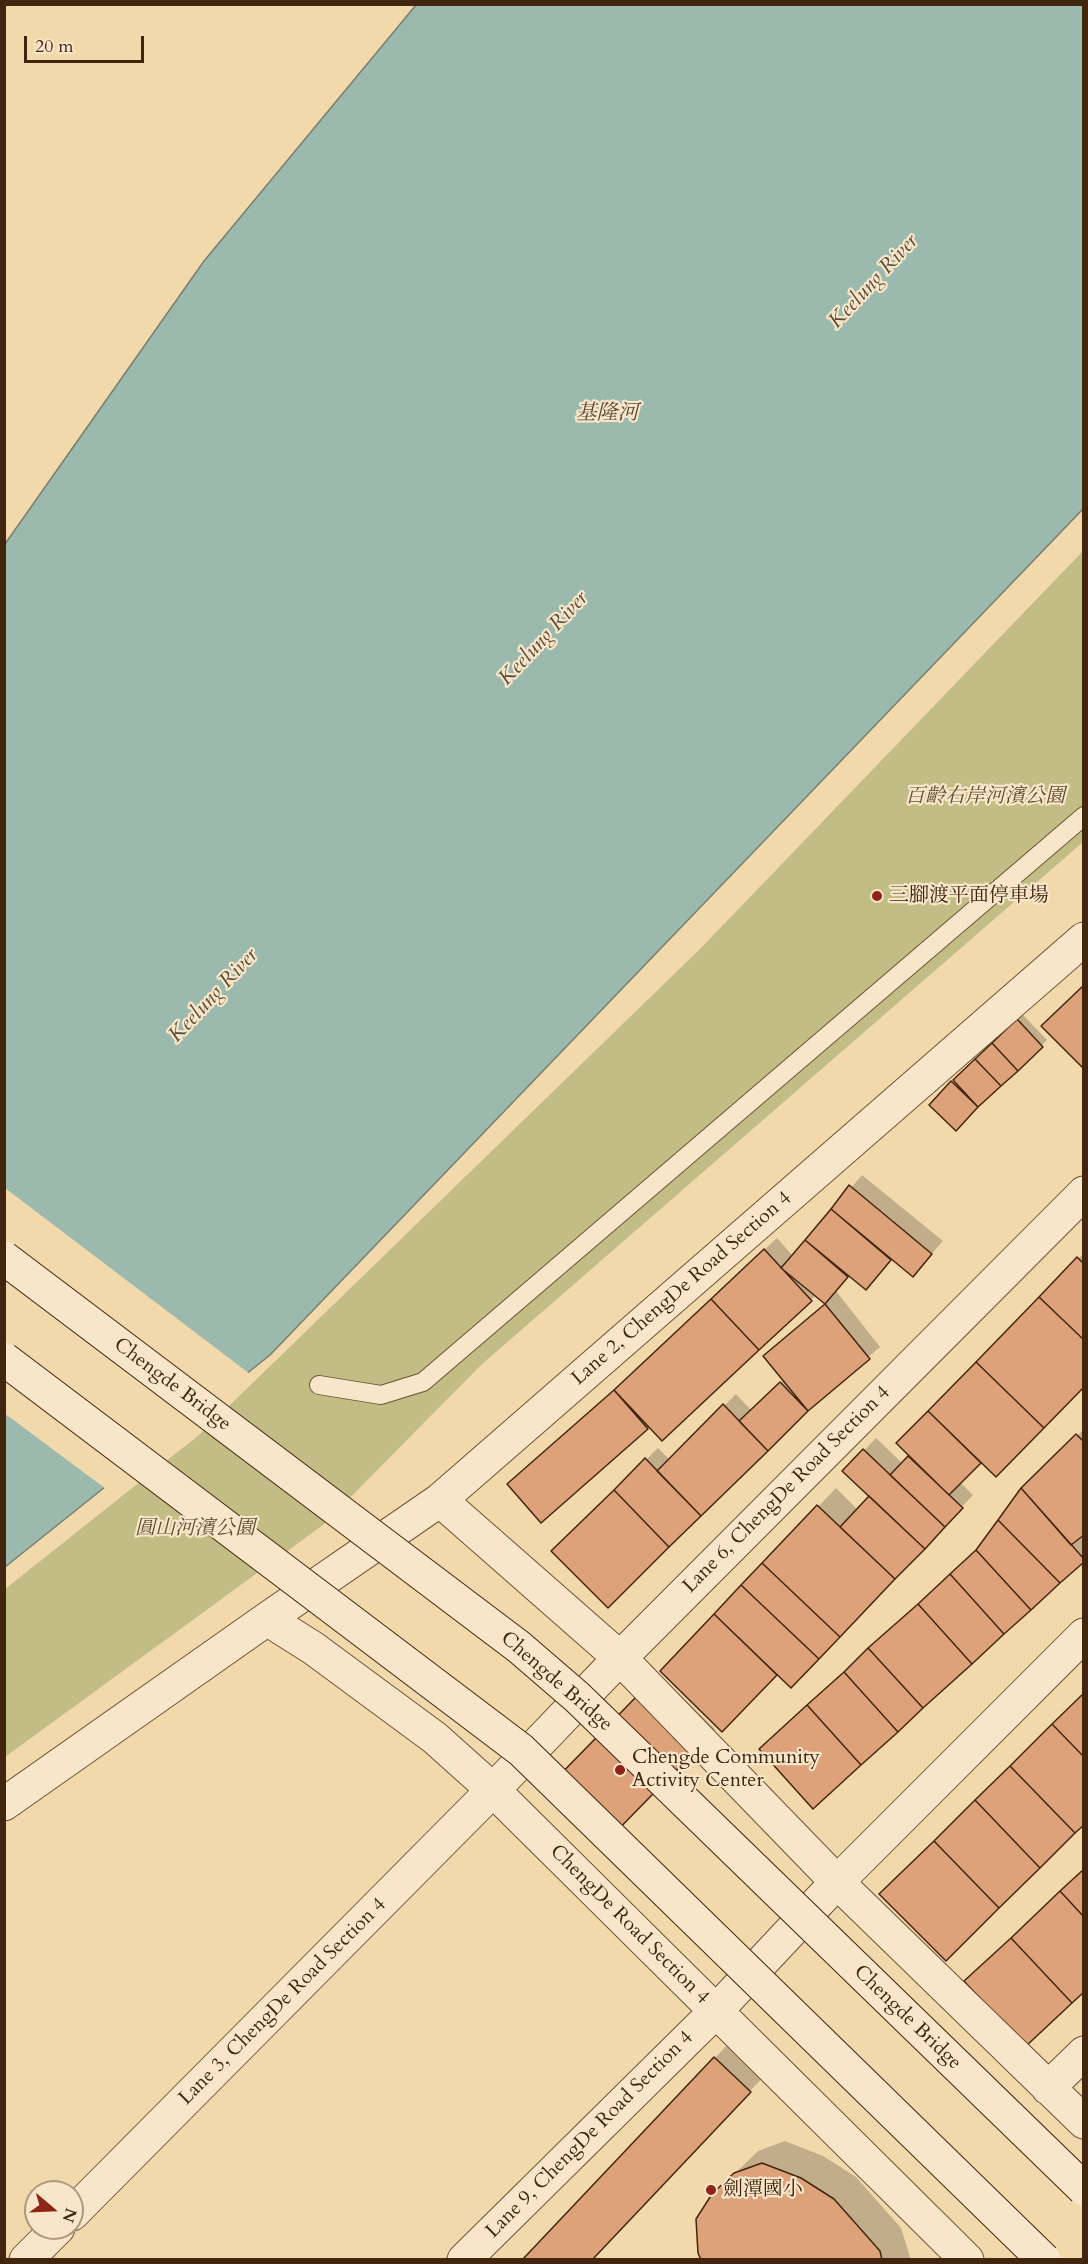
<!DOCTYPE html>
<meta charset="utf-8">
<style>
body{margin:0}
#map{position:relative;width:1088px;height:2264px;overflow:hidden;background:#f2d9ac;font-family:Cardo,serif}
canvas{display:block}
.frame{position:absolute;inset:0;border:6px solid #42250f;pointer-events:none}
.north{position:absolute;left:24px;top:2180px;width:60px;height:60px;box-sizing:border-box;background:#f7e6c9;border:2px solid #af997f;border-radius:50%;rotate:109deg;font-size:16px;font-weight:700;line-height:24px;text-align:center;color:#42250f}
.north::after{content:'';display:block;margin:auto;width:21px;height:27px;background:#8f2418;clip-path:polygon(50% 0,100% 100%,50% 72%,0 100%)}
.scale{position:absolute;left:24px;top:36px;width:120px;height:27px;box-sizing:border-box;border:3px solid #42250f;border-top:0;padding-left:8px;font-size:18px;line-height:21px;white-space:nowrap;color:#42250f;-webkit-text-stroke:4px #f7e6c9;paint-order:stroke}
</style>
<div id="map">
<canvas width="1088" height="2264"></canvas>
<div class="frame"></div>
<div class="north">N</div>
<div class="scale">20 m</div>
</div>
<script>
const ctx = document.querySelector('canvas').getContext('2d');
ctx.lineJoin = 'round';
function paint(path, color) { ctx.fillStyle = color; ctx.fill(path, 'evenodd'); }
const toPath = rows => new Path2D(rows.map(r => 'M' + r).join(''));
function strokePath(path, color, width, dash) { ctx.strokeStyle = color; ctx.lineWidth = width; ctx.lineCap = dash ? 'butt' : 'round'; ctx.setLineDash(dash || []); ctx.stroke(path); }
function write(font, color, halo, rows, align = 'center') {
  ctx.font = font + ' Cardo,"Noto Serif TC",serif'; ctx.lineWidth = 4.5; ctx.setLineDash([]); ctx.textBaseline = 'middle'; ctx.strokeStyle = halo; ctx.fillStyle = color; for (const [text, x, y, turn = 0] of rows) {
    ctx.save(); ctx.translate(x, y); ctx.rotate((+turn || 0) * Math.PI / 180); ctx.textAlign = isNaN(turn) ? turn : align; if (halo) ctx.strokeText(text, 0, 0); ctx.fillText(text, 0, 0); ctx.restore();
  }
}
paint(toPath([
 [1083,551,1083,842,481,1365,323,1525,5,1757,5,1589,199,1435,700,949]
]), '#c2bd84');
const water = toPath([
 [416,5,1083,5,1083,509,270,1355,5,1567,5,544,204,261,416,5]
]);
paint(water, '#9cb9ae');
strokePath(water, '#787e6e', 1.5);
paint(toPath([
 [5,1188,250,1374,106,1489,4,1413]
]), '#f2d9ac');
paint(toPath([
 [1023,1015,1047,1040,956,1129,931,1105],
 [862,1175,943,1241,913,1275,892,1258,866,1288,850,1274,836,1291,880,1347,807,1410,608,1606,554,1551,658,1448,670,1460,736,1394,752,1411,784,1379,765,1356,826,1303,816,1295,662,1439,650,1426,541,1521,509,1484,633,1373,777,1238,793,1256],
 [1084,1253,1084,1385,981,1461,960,1482,973,1495,911,1561,777,1673,722,1730,662,1671,836,1488,858,1510,871,1496,845,1471,876,1438,903,1464,911,1455,898,1443],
 [1084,1429,1084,1560,979,1548,1022,1489],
 [660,1675,715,1729,604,1842,549,1788],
 [732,2040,767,2073,591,2260,524,2260],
 [785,2141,823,2156,856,2177,901,2228,911,2260,703,2260,713,2195,758,2151]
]), '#0003');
const building = toPath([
 [1084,985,1084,1069,1041,1026,1084,985],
 [1017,1019,1043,1047,1018,1071,992,1043,1017,1019],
 [992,1043,1018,1071,1001,1086,975,1059,992,1043],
 [975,1059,1001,1086,978,1107,953,1080,975,1059],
 [951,1081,978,1107,956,1131,929,1105,951,1081],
 [849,1185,932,1254,913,1277,831,1209,849,1185],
 [831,1209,891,1260,866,1290,805,1240,831,1209],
 [805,1240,848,1277,825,1304,781,1268,805,1240],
 [764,1249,812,1301,759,1350,711,1299,764,1249],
 [1077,1257,1084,1264,1084,1340,1039,1297,1077,1257],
 [1039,1297,1084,1340,1084,1387,1044,1428,976,1362,1039,1297],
 [711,1299,759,1350,662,1441,614,1390,711,1299],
 [825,1304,870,1359,808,1411,763,1356,825,1304],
 [976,1362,1044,1428,996,1477,928,1411,976,1362],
 [780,1382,808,1411,768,1451,739,1421,780,1382],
 [614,1390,648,1429,541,1523,507,1484,614,1390],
 [723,1404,768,1451,701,1516,657,1471,723,1404],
 [928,1411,981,1463,949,1495,896,1443,928,1411],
 [1076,1434,1084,1442,1084,1535,1071,1545,1021,1488,1076,1434],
 [863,1449,945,1527,925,1549,842,1471,863,1449],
 [908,1456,963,1508,945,1527,890,1475,908,1456],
 [645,1458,701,1516,669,1547,614,1490,645,1458],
 [1021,1488,1084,1559,1084,1562,1060,1583,998,1520,1021,1488],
 [614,1490,669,1547,608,1608,551,1551,614,1490],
 [869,1496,925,1549,895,1579,840,1527,869,1496],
 [817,1505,895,1579,840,1637,762,1563,817,1505],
 [998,1520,1060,1583,1031,1610,976,1550,998,1520],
 [976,1550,1031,1610,1004,1634,950,1574,976,1550],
 [762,1563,840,1637,819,1659,741,1585,762,1563],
 [950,1574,1004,1634,972,1664,918,1604,950,1574],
 [741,1585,819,1659,791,1688,714,1614,741,1585],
 [918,1604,972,1664,923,1708,868,1648,918,1604],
 [714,1614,777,1675,722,1732,660,1671,714,1614],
 [868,1648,923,1708,898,1732,844,1672,868,1648],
 [844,1672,898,1732,861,1765,807,1705,844,1672],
 [1084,1693,1084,1757,1052,1724,1084,1693],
 [637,1696,694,1752,604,1844,547,1788,637,1696],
 [807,1705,861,1765,813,1809,759,1749,807,1705],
 [1052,1724,1084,1757,1084,1825,1075,1833,1010,1766,1052,1724],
 [1010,1766,1075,1833,1040,1868,975,1800,1010,1766],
 [975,1800,1040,1868,999,1908,934,1841,975,1800],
 [934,1841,999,1908,946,1961,879,1894,934,1841],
 [1084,1869,1084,1917,1060,1891,1084,1869],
 [1060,1891,1084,1917,1084,1992,1072,2003,1011,1938,1060,1891],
 [1011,1938,1072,2003,1025,2047,964,1981,1011,1938],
 [714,2057,751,2092,592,2260,522,2260,714,2057],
 [762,2163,801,2178,834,2199,880,2251,882,2260,701,2260,698,2253,696,2219,712,2194,734,2173,762,2163]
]);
paint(building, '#dea27a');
strokePath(building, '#42250f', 1.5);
const lane = toPath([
 [319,1385,381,1395,423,1382,1084,816]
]);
const street = toPath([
 [440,1500,620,1658,837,1882,1084,2122],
 [267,1619,313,1648,435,1738,493,1790,967,2260],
 [4,1804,267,1619,440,1500,1084,939],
 [1048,2088,1084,2053],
 [72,2214,493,1790,620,1658,1084,1193],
 [26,2260,58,2228],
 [464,2260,716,2011,837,1882,1084,1635]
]);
strokePath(lane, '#6e5236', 20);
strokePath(street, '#6e5236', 35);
strokePath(lane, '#f7e6c9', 18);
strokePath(street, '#f7e6c9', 33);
const secondaryBridge = toPath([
 [4,1258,519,1647,577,1697,1084,2189],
 [4,1359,521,1750,1044,2260]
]);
strokePath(secondaryBridge, '#42250f', 35, []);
strokePath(secondaryBridge, '#f7e6c9', 33);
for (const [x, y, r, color] of [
 [877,896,6,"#8f2418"],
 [620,1770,6,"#8f2418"],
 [711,2190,6,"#8f2418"]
]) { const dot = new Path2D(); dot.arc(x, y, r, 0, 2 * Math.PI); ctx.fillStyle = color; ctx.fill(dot); strokePath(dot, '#f7e6c9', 2); }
write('italic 20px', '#624b2c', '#f7e6c9', [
 ["百齡右岸河濱公園",985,797],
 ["圓山河濱公園",195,1529]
]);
write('20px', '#42250f', '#f7e6c9', [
 ["三腳渡平面停車場",889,896],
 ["Chengde Community",632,1758],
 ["Activity Center",632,1781],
 ["劍潭國小",723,2190]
], 'left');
write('20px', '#42250f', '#f7e6c9', [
 ["Lane 2, ChengDe Road Section 4",682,1289,-41],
 ["Chengde Bridge",172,1385,37],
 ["Lane 6, ChengDe Road Section 4",787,1490,-45],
 ["Chengde Bridge",556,1682,41],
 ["ChengDe Road Section 4",629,1925,45],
 ["Lane 3, ChengDe Road Section 4",283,2002,-45],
 ["Chengde Bridge",907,2018,44],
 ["Lane 9, ChengDe Road Section 4",590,2135,-45]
]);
write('italic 21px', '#584a37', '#f7e6c9', [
 ["Keelung River",874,282,-47],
 ["基隆河",607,414],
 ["Keelung River",544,639,-47],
 ["Keelung River",214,996,-47]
]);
</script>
